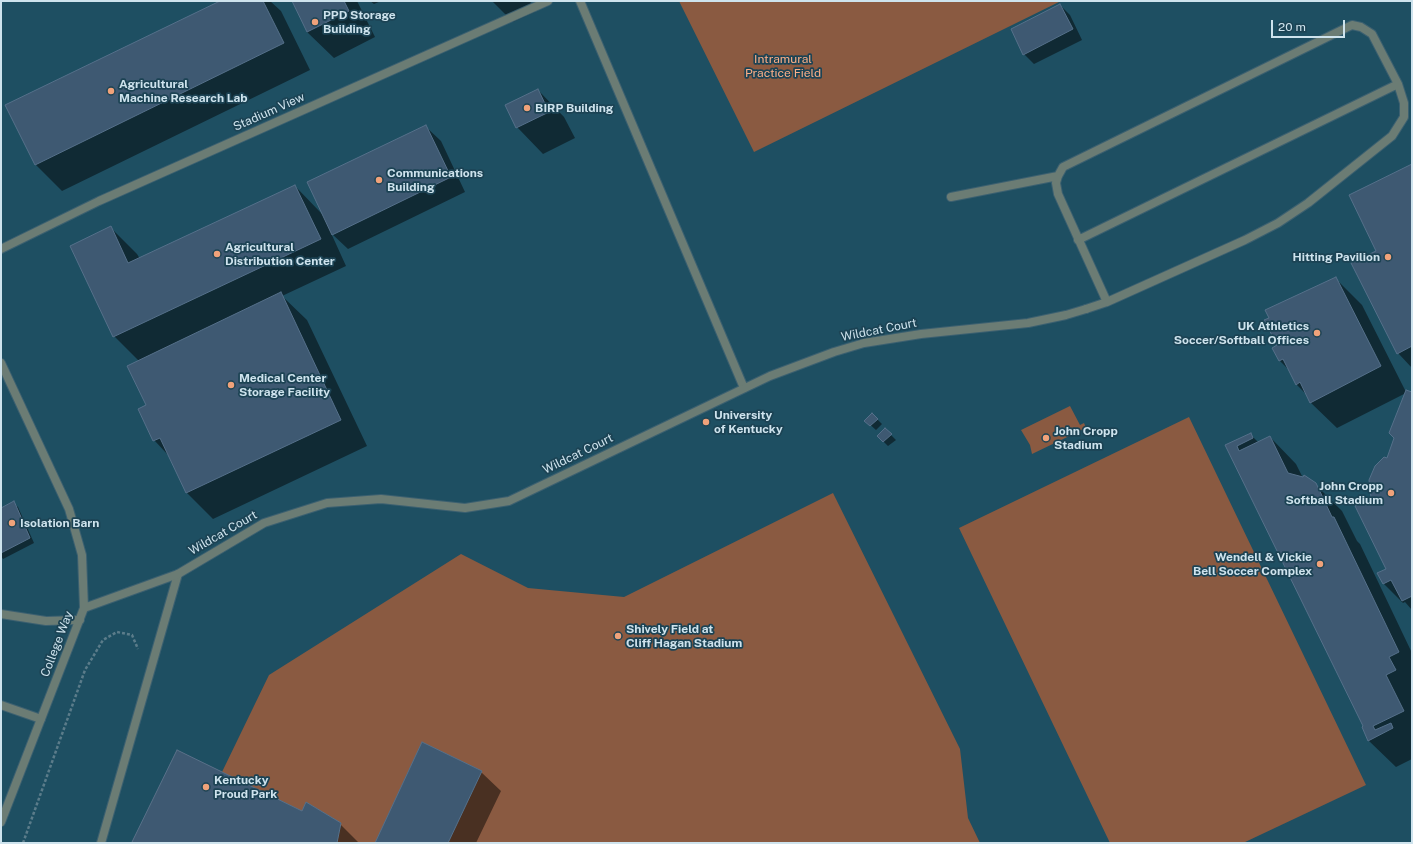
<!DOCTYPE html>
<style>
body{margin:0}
#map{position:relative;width:1413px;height:844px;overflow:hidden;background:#1c4354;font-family:"Public Sans",sans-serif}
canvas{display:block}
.frame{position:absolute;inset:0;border:2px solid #cee3ed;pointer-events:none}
.scale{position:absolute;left:1271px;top:20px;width:74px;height:18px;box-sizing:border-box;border:2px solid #cee3ed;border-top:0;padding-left:5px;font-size:12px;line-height:14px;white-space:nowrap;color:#cee3ed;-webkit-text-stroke:3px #1c4354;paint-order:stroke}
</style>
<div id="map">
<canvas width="1413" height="844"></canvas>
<div class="frame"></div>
<div class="scale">20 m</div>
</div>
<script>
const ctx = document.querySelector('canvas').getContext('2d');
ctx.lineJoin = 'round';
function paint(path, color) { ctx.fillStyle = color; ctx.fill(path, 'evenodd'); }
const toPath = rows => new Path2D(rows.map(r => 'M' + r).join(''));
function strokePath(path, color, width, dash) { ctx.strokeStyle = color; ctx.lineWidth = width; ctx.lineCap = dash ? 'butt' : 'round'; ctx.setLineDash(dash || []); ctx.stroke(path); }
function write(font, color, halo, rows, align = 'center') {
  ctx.font = font + ' "Public Sans",sans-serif'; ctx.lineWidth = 3.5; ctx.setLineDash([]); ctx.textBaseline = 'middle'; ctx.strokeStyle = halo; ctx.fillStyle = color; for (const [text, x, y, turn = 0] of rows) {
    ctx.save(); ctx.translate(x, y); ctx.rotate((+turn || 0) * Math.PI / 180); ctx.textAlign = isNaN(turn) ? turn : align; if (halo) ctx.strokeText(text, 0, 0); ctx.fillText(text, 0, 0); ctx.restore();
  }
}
paint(toPath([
 [1,1,1412,1,1412,843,1,843]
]), '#1e4f62');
paint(toPath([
 [679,1,1061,1,754,152],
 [1070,406,1080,425,1084,423,1086,428,1032,454,1030,445,1021,430],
 [1189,417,1366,785,1243,843,1110,843,959,528],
 [833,493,960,749,968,818,980,843,135,843,132,842,177,750,222,772,269,675,461,554,528,588,624,597]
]), '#8a5a41');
paint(toPath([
 [222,1,270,1,281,11,310,70,62,191,35,164],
 [293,1,357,1,375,37,334,58,307,32],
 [370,1,381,1,374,4],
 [492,1,530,1,535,12,513,22],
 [1060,5,1070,15,1082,40,1034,64,1024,54],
 [538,90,564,117,575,138,543,154,517,127],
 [425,126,441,141,465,192,348,249,331,233,346,266,282,296,307,320,367,446,213,519,187,493,169,456,154,440,139,361,114,336,111,228,137,254,140,259,295,186,322,214],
 [1412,165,1412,368,1398,353,1378,251],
 [1336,279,1362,305,1405,390,1412,393,1412,610,1405,602,1403,603,1384,584,1378,573,1387,569,1372,498,1395,438,1406,393,1337,428,1310,402,1307,395,1296,384,1290,371,1280,361,1274,348,1278,346],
 [872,414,882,424,876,430,866,421],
 [885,429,896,440,888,446,878,436],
 [1250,434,1259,443,1270,437,1296,464,1303,478,1315,484,1342,511,1357,541,1360,544,1412,653,1412,759,1396,767,1369,741,1363,727,1365,726,1227,445],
 [13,503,18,507,34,543,3,559,1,556,1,509],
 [481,772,501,791,476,843,377,843],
 [302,812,340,824,359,843,135,843,133,841]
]), '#0007');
const building = toPath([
 [220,1,263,1,284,43,35,165,5,105,220,1],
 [292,1,344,1,349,11,307,32,292,1],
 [1060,4,1073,29,1023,55,1011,29,1060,4],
 [538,89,549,112,516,128,505,105,538,89],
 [426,125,451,177,332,235,307,182,426,125],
 [1412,164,1412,346,1397,354,1351,263,1376,251,1349,195,1412,164],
 [295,185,321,239,113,337,70,246,111,226,128,263,295,185],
 [1336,277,1381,366,1310,403,1300,382,1296,385,1283,359,1279,361,1272,348,1277,345,1264,320,1269,318,1265,310,1336,277],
 [281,292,341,420,186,493,160,438,153,441,138,409,146,405,127,366,281,292],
 [1406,390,1412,392,1412,596,1402,601,1391,580,1383,584,1377,573,1386,569,1355,506,1371,497,1369,480,1375,466,1384,457,1387,458,1394,438,1389,433,1406,390],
 [872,413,878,419,870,426,864,421,872,413],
 [885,428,892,434,883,442,877,436,885,428],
 [1251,433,1253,438,1237,446,1239,451,1270,436,1288,473,1303,477,1304,475,1316,483,1332,517,1334,517,1399,652,1389,657,1396,670,1386,675,1404,711,1373,726,1375,730,1391,723,1393,728,1368,741,1362,727,1363,726,1225,445,1251,433],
 [14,501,30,538,1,553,1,508,14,501],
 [422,742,482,771,448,843,375,843,422,742],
 [177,750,302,811,306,802,341,823,337,843,135,843,132,842,177,750]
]);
paint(building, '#3e5972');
strokePath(building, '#55708a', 1);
const service = toPath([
 [580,1,744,388],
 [951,197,1058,176],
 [1078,240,1398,84],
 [1086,309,1107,302,1245,240,1278,223,1308,203,1392,136,1404,117,1404,103,1398,84,1372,34,1361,27,1352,25,1063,167,1058,176,1056,183,1058,194,1107,302],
 [1,614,46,621,80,620],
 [1,705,41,719],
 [101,843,178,574]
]);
const minor = toPath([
 [1,249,99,201,548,1],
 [1,363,69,509,82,555,84,608,1,822],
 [84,608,178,574,264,523,327,503,381,499,465,508,509,501,770,376,834,352,864,343,921,334,1028,323,1066,315,1086,309]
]);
strokePath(service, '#3c6070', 10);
strokePath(minor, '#3c6070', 10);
strokePath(toPath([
 [23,843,85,670,103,640,117,632,132,635,138,649]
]), '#5b7c8a', 2.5, [3, 2]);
strokePath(service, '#6b7c74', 8);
strokePath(minor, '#6b7c74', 8);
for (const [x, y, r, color] of [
 [315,22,4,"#f0a27a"],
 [111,91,4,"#f0a27a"],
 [527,108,4,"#f0a27a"],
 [379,180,4,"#f0a27a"],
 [217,254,4,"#f0a27a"],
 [1388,257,4,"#f0a27a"],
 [1317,333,4,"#f0a27a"],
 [231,385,4,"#f0a27a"],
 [706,422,4,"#f0a27a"],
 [1046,438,4,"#f0a27a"],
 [1391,493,4,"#f0a27a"],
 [12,523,4,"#f0a27a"],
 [1320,564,4,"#f0a27a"],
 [618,636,4,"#f0a27a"],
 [206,787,4,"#f0a27a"]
]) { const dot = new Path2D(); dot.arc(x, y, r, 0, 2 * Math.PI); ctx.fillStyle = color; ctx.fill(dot); strokePath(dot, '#1c4354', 1.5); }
write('bold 12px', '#cee3ed', '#1c4354', [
 ["PPD Storage",323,15],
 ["Building",323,29],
 ["Agricultural",119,84],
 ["Machine Research Lab",119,98],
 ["BIRP Building",535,108],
 ["Communications",387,173],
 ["Building",387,187],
 ["Agricultural",225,247],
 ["Distribution Center",225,261],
 ["Hitting Pavilion",1380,257,"right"],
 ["UK Athletics",1309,326,"right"],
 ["Soccer/Softball Offices",1309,340,"right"],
 ["Medical Center",239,378],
 ["Storage Facility",239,392],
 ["University",714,415],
 ["of Kentucky",714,429],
 ["John Cropp",1054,431],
 ["Stadium",1054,445],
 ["John Cropp",1383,486,"right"],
 ["Softball Stadium",1383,500,"right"],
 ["Isolation Barn",20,523],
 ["Wendell & Vickie",1312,557,"right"],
 ["Bell Soccer Complex",1312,571,"right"],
 ["Shively Field at",626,629],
 ["Cliff Hagan Stadium",626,643],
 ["Kentucky",214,780],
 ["Proud Park",214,794]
], 'left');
write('12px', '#fdaf87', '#1c4354', [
 ["Intramural",783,59],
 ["Practice Field",783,73]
]);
write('12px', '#cee3ed', '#1c4354', [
 ["Stadium View",269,112,-24],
 ["Wildcat Court",879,330,-11],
 ["Wildcat Court",578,454,-26],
 ["Wildcat Court",223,533,-30],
 ["College Way",57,644,-69]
]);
</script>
